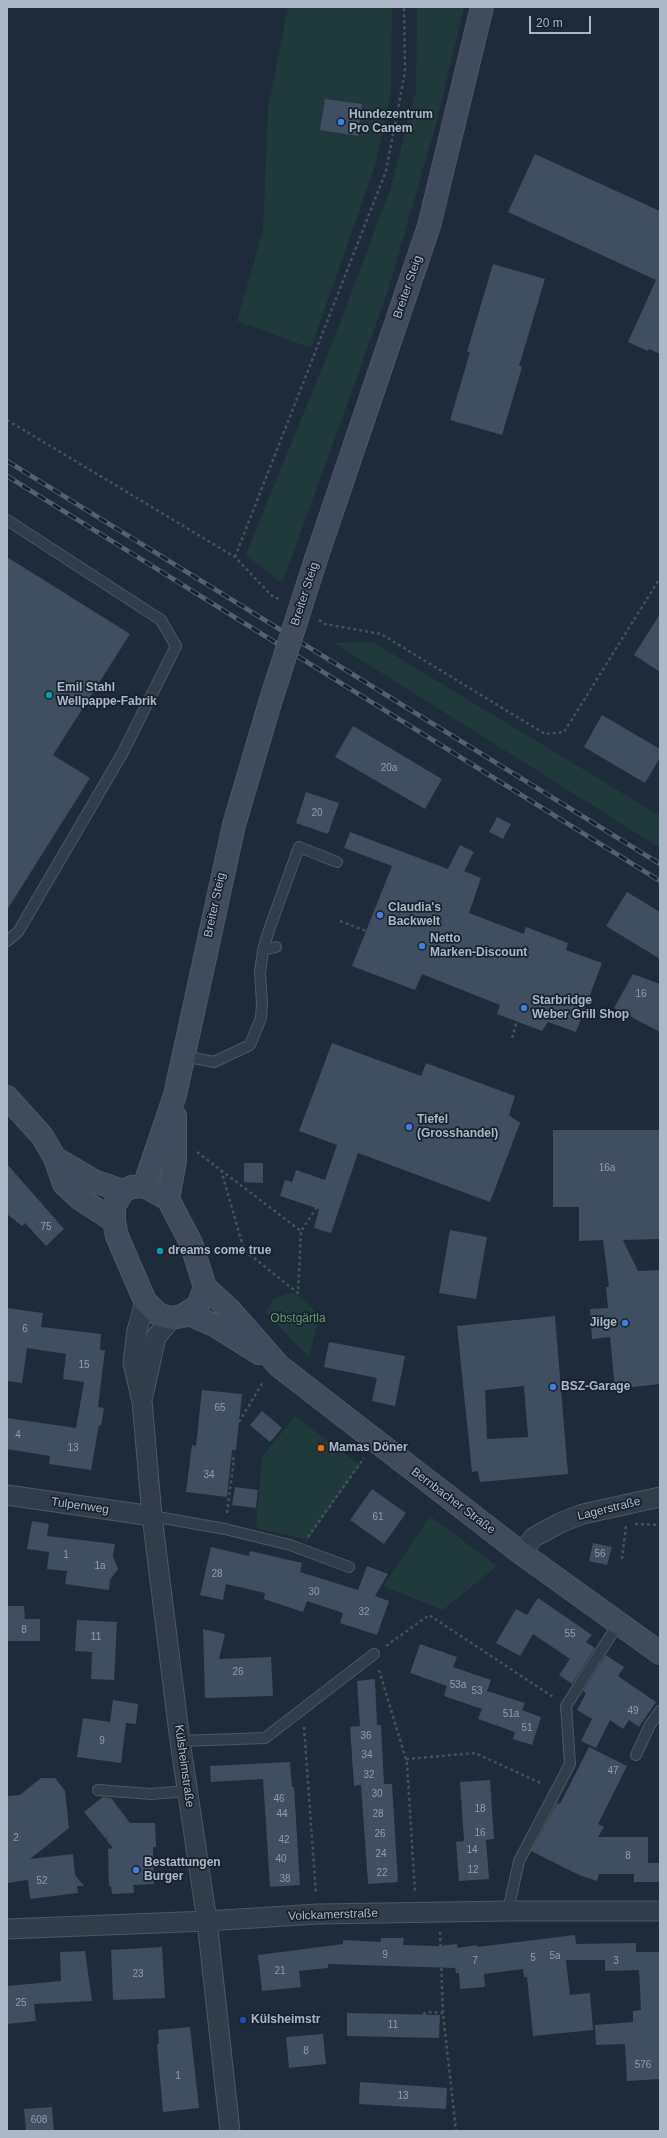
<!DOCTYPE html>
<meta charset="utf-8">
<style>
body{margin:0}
#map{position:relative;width:667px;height:2138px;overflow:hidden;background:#1e2b3a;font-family:Arial,sans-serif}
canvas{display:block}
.frame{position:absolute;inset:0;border:8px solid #acb8c7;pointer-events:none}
.scale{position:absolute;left:529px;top:16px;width:62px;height:18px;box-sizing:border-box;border:2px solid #acb8c7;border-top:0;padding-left:5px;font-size:12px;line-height:14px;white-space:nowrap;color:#acb8c7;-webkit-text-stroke:3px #18222f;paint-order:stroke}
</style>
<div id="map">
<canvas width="667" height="2138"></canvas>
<div class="frame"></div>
<div class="scale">20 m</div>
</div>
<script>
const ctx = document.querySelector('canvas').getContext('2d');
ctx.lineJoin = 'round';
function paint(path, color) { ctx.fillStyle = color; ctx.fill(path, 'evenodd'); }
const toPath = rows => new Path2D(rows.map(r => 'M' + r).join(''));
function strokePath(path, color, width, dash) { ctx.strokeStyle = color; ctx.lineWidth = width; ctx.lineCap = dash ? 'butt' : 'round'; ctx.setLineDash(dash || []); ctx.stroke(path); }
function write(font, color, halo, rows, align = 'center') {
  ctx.font = font + ' Arial,sans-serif'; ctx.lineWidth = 3.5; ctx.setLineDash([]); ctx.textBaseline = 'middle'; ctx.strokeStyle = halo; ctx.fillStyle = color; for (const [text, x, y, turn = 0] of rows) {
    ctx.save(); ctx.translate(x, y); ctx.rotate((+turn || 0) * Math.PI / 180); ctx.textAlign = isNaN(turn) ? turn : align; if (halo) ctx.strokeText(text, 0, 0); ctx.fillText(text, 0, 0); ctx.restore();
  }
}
paint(toPath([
 [288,7,392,7,391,91,376,163,311,348,237,321,263,230,268,108],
 [417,7,464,7,437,121,387,294,282,584,246,555,336,333,390,190,416,91],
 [373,642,660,816,660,848,334,643],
 [294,1292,320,1315,309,1357,265,1312,274,1298],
 [295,1416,360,1465,308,1540,256,1528,262,1457],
 [430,1516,497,1566,443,1610,383,1586]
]), '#20393b');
paint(toPath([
 [325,99,362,104,358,136,320,130],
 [535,154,660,211,660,354,649,349,648,351,628,342,656,280,508,212],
 [493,264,545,279,519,366,522,367,502,435,450,420,470,352,467,352],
 [7,557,130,634,53,755,90,778,7,910],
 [660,614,660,672,634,655],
 [602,715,660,749,660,758,645,783,584,747],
 [353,726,442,779,425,809,335,757],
 [306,792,339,803,328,834,296,823],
 [497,817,511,824,503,839,489,832],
 [350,832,448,869,460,845,474,852,464,871,481,878,469,913,524,934,526,927,568,943,566,950,602,963,576,1032,548,1022,542,1031,497,1014,500,1005,422,974,415,990,352,966,392,866,344,848],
 [627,892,660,912,660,959,606,926],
 [633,974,660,984,660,1032,614,1008],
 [332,1043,421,1076,426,1063,515,1096,509,1115,520,1123,490,1202,358,1153,331,1233,314,1228,319,1209,280,1196,285,1180,292,1182,296,1170,325,1180,337,1145,299,1131],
 [553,1130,660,1130,660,1239,623,1240,638,1271,660,1270,660,1384,615,1389,610,1337,592,1339,590,1309,608,1308,606,1287,609,1287,603,1240,579,1241,579,1207,553,1207],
 [244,1163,263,1163,263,1183,244,1182],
 [7,1164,64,1229,46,1246,25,1223,22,1226,7,1214],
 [450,1230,487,1237,476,1299,439,1293],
 [7,1308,43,1313,41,1327,101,1334,100,1350,105,1350,98,1407,104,1408,101,1426,99,1425,91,1470,49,1464,50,1456,7,1449,7,1418,76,1428,84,1382,63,1379,66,1354,27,1348,22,1383,7,1381],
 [555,1316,568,1474,480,1482,478,1471,472,1472,457,1326],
 [524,1386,528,1437,487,1439,485,1390],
 [329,1342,405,1356,395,1406,372,1401,377,1378,324,1367],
 [202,1390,242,1394,236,1450,232,1450,227,1497,186,1492,192,1445,196,1446],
 [262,1411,282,1428,270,1442,250,1425],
 [235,1487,258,1490,256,1508,232,1505],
 [372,1489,406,1513,384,1544,350,1520],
 [32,1521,49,1524,47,1536,115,1544,113,1556,118,1569,110,1580,109,1590,65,1584,67,1571,47,1569,49,1552,27,1549],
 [593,1543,612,1547,607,1565,589,1561],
 [211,1547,249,1556,250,1551,302,1563,300,1572,358,1590,367,1566,388,1574,375,1596,389,1601,377,1635,340,1623,343,1613,307,1601,303,1612,264,1599,265,1593,226,1584,223,1600,200,1595],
 [538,1598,592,1635,586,1642,595,1648,572,1684,559,1675,570,1659,533,1634,520,1656,496,1643,516,1609,527,1615],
 [7,1606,24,1606,25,1619,40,1619,40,1641,7,1641],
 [77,1620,117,1622,114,1680,91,1679,92,1652,75,1651],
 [203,1629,225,1634,219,1659,271,1657,273,1696,205,1698],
 [420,1644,457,1657,453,1667,491,1680,487,1691,525,1703,522,1710,541,1717,532,1745,513,1739,515,1732,478,1719,482,1709,444,1696,447,1686,410,1673],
 [606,1655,624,1667,618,1676,656,1702,639,1727,629,1720,623,1729,610,1720,596,1748,581,1741,592,1719,577,1710,586,1693,583,1691],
 [375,1679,377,1725,381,1725,384,1784,392,1784,398,1882,368,1884,361,1785,354,1786,350,1727,360,1726,357,1681],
 [113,1700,138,1704,136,1724,126,1723,121,1763,77,1757,83,1718,110,1722],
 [589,1747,627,1766,598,1824,604,1827,598,1837,648,1837,648,1863,660,1863,660,1882,634,1882,634,1874,599,1874,597,1881,579,1875,531,1851,557,1803,560,1804],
 [290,1762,292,1787,294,1787,300,1885,270,1887,263,1779,211,1782,210,1766],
 [41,1778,55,1778,65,1791,69,1828,30,1859,73,1854,75,1875,84,1886,77,1886,78,1893,30,1899,28,1880,7,1883,7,1796,20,1795],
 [490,1780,494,1839,486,1840,489,1879,459,1881,456,1842,464,1841,460,1782],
 [103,1797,111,1798,130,1823,155,1823,156,1847,153,1847,154,1884,133,1885,134,1893,112,1894,111,1886,109,1886,108,1849,113,1848,107,1841,107,1836,106,1839,84,1812],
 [575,1935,576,1944,636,1943,636,1952,660,1952,660,2079,627,2081,625,2044,596,2045,595,2025,633,2022,633,2011,641,2010,639,1970,605,1971,605,1960,566,1960,570,1995,590,1993,593,2030,533,2036,527,1977,524,1977,523,1969,484,1974,485,1987,460,1989,459,1973,456,1973,455,1968,328,1964,328,1968,299,1971,301,1987,262,1991,258,1955,343,1944,343,1940,381,1942,381,1938,404,1938,403,1945,438,1946,457,1944,458,1948,477,1945,477,1947],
 [162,1947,165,1998,113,2000,111,1950],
 [85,1951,92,2001,34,2004,36,2021,7,2024,7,1986,61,1981,60,1952],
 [347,2013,440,2015,439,2038,347,2036],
 [190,2027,199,2108,163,2112,157,2044,159,2043,158,2030],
 [323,2034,326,2064,289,2068,286,2037],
 [360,2082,447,2088,446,2109,359,2104],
 [52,2107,54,2131,26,2131,24,2109]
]), '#3f4e60');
const lane = toPath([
 [7,520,161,620,176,646,122,754,18,932,7,941],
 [263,950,276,947],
 [184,1056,214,1062,250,1045,261,1018,262,1003,260,973,263,950,269,930,299,847,337,862],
 [152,1516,225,1529,290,1545,349,1567],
 [180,1741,265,1738,374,1654],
 [636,1755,650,1725,660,1711],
 [98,1790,151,1794,187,1791],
 [508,1911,519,1861,570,1764,566,1706,618,1624]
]);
const street = toPath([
 [145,1301,137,1331,133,1363,142,1401,152,1516,180,1741,207,1921,230,2131],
 [143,1396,156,1337,172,1318],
 [7,1495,152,1516],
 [521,1553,534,1537,562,1522,583,1514,660,1497],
 [7,1929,207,1921,318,1914,508,1911,660,1911]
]);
const secondary = toPath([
 [316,559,429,226,482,7],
 [7,1097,42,1136,55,1158,94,1181,123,1191],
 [55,1158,64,1184,79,1198,114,1221],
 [144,1186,175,1095,234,825,269,706],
 [144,1186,168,1199,191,1243,205,1287,198,1306,182,1316,172,1318,163,1316,158,1314,145,1301,117,1236,114,1221,114,1206,123,1191,132,1187,144,1186],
 [168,1199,175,1161,175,1116],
 [205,1287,229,1309,279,1366,521,1553,660,1653],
 [187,1313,216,1326,259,1353]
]);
strokePath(lane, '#4d5865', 12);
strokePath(street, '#4d5865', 21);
strokePath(secondary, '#4d5865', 24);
strokePath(toPath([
 [7,420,235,557,272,596,281,600],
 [235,557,386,171,405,72,404,7],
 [319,620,325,624,381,634,545,734,564,732,660,578],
 [340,921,366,931],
 [512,1038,517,1021],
 [197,1152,301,1231,317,1207],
 [221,1170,244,1250,298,1293,301,1231],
 [239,1422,263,1382],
 [227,1513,234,1459,231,1458],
 [635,1524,660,1525],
 [308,1537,364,1458],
 [622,1559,626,1525],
 [386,1646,429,1615,553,1697],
 [379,1670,407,1763,415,1892],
 [304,1727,316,1894],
 [406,1759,475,1753,543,1784],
 [440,1932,443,2013,456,2131],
 [423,2014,429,2012,443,2013]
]), '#3e5659', 2.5, [3, 3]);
strokePath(lane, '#323d4b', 10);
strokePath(street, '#323d4b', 19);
strokePath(secondary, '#404c5e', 22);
const rail = toPath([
 [7,461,660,864],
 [7,476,660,881]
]);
strokePath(rail, '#536172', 4.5);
strokePath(rail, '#18222f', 3, [9]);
const secondaryBridge = toPath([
 [269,706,316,559]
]);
strokePath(secondaryBridge, '#4d5865', 24, []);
strokePath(secondaryBridge, '#404c5e', 22);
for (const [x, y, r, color] of [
 [341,122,4,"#3f7fe0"],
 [49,695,4,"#0f9aa8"],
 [380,915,4,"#3f7fe0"],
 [422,946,4,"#3f7fe0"],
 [524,1008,4,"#3f7fe0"],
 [409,1127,4,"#3f7fe0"],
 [160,1251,4,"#0f9aa8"],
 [625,1323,4,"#3f7fe0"],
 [553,1387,4,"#3f7fe0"],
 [321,1448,4,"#e8710a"],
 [136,1870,4,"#3f7fe0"],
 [243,2020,4,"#1a4fb4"]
]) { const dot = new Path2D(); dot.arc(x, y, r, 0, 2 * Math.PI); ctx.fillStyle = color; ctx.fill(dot); strokePath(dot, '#18222f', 1.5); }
write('10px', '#919ead', null, [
 ["20a",389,768],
 ["20",317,813],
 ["16",641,994],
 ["16a",607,1168],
 ["75",46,1227],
 ["6",25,1329],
 ["15",84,1365],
 ["65",220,1408],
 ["4",18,1435],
 ["13",73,1448],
 ["34",209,1475],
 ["61",378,1517],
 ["56",600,1554],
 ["1",66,1555],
 ["1a",100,1566],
 ["28",217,1574],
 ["30",314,1592],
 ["32",364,1612],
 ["8",24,1630],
 ["55",570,1634],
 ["11",96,1637],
 ["26",238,1672],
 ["53a",458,1685],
 ["53",477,1691],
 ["49",633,1711],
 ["51a",511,1714],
 ["51",527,1728],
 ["36",366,1736],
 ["9",102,1741],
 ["34",367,1755],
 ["47",613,1771],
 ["32",369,1775],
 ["30",377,1794],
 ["46",279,1799],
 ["18",480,1809],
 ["44",282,1814],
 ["28",378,1814],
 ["16",480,1833],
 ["26",380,1834],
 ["2",16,1838],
 ["42",284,1840],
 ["14",472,1850],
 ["24",381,1854],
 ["8",628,1856],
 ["40",281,1859],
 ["12",473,1870],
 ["22",382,1873],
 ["38",285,1879],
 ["52",42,1881],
 ["9",385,1955],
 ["5a",555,1956],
 ["5",533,1958],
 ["7",475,1961],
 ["3",616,1961],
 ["21",280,1971],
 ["23",138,1974],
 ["25",21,2003],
 ["11",393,2025],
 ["8",306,2051],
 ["576",643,2065],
 ["1",178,2076],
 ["13",403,2096],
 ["608",39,2120]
]);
write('bold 12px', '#acb8c7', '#18222f', [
 ["Hundezentrum",349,115],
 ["Pro Canem",349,129],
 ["Emil Stahl",57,688],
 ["Wellpappe-Fabrik",57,702],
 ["Claudia's",388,908],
 ["Backwelt",388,922],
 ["Netto",430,939],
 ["Marken-Discount",430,953],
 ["Starbridge",532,1001],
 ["Weber Grill Shop",532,1015],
 ["Tiefel",417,1120],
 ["(Grosshandel)",417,1134],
 ["dreams come true",168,1251],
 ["Jilge",617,1323,"right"],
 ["BSZ-Garage",561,1387],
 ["Mamas Döner",329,1448],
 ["Bestattungen",144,1863],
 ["Burger",144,1877],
 ["Külsheimstr",251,2020]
], 'left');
write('12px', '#acb8c7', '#18222f', [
 ["Breiter Steig",408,287,-71],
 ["Breiter Steig",305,594,-72],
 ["Breiter Steig",215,905,-78],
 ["Bernbacher Straße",453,1501,37],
 ["Tulpenweg",80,1506,8],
 ["Lagerstraße",609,1509,-14],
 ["Külsheimstraße",184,1766,82],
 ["Volckamerstraße",333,1915,-2]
]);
write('12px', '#629a6d', '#18222f', [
 ["Obstgärtla",298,1319]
]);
</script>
